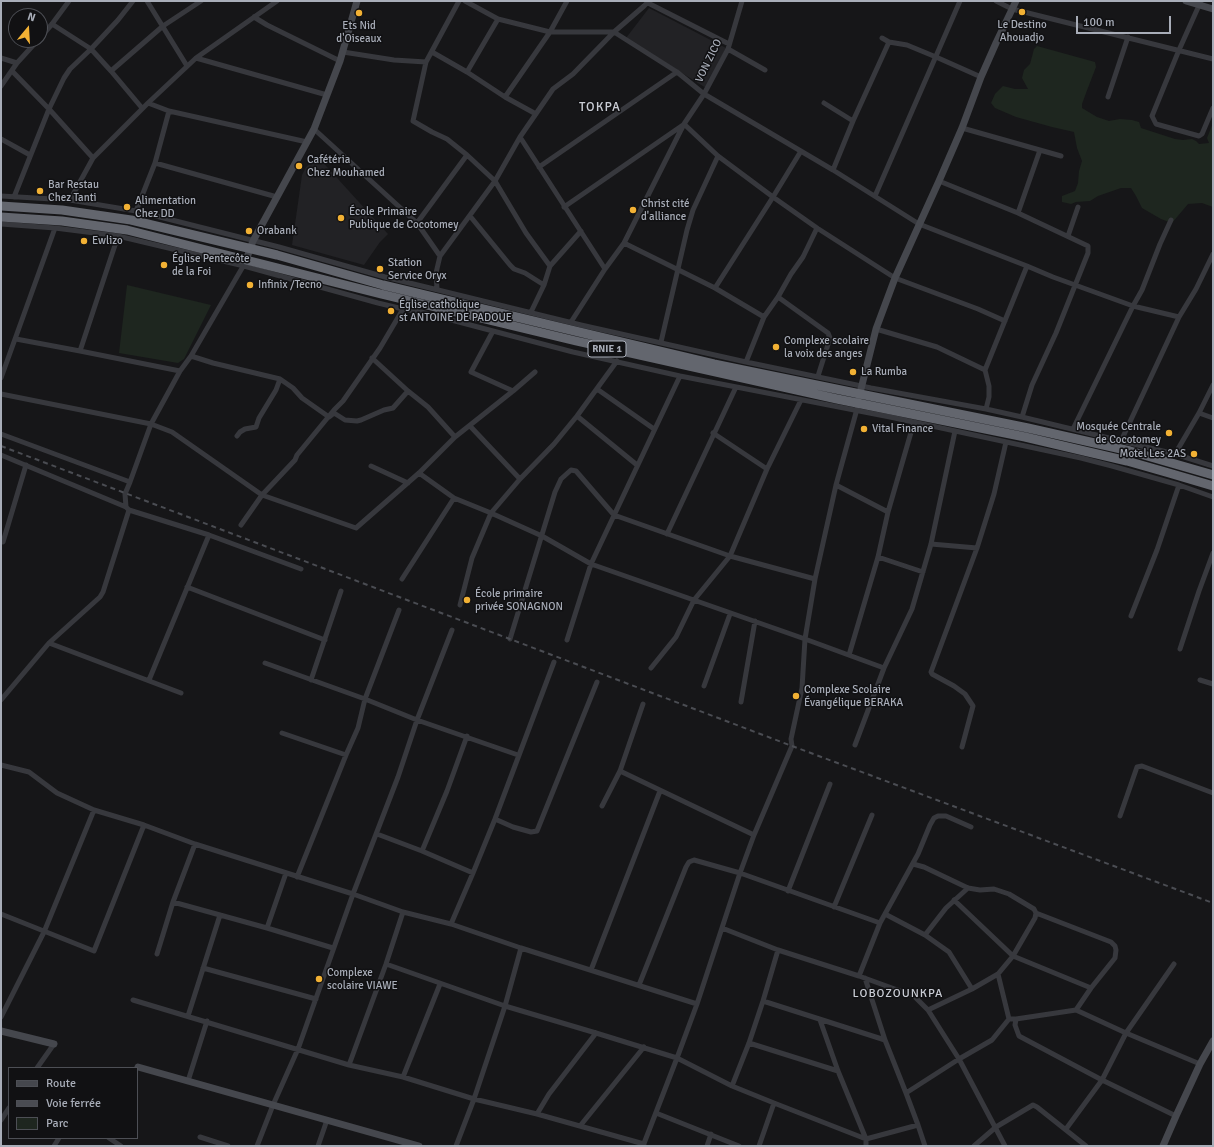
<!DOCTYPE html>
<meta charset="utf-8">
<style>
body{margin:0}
#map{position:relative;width:1214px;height:1147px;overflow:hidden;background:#161618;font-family:Signika,sans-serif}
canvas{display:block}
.frame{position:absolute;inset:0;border:2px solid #a8adb8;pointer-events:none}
.legend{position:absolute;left:8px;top:1067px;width:130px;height:72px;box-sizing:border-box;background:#111113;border:1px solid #4d4f55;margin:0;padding:5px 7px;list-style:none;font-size:12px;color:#a8adb8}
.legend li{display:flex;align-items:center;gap:8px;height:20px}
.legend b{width:20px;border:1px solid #4d4f55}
.north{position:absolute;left:8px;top:8px;width:40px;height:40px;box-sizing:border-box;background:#111113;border:1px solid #4d4f55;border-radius:50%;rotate:18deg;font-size:11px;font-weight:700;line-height:16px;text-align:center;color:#a8adb8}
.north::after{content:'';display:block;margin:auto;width:14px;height:18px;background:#f2b134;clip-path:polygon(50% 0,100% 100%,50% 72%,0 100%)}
.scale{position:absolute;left:1076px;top:16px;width:95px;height:18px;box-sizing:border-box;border:2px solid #a8adb8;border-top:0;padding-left:5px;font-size:12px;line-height:14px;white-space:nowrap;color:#a8adb8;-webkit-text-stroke:3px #111113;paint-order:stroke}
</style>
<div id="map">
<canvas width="1214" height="1147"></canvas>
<div class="frame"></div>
<ul class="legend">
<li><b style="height:5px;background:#45474d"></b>Route</li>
<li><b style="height:5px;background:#4a4c52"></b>Voie ferrée</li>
<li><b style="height:11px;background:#1e261f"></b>Parc</li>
</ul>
<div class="north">N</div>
<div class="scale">100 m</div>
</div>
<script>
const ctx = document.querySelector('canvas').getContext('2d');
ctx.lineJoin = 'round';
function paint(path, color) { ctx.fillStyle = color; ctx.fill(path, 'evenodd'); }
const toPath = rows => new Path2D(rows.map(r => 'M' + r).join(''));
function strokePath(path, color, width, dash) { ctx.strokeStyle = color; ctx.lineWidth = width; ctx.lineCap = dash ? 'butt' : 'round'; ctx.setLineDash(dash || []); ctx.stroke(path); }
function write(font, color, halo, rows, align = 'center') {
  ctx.font = font + ' Signika,sans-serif'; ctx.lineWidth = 3; ctx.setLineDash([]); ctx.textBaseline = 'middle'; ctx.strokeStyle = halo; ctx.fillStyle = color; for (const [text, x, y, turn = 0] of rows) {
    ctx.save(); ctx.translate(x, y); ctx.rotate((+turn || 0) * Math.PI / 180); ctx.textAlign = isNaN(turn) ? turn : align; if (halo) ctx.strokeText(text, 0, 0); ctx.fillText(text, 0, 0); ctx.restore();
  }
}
paint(toPath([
 [649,8,726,48,706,88,626,38],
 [318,157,388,234,380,242,364,265,292,245,302,175,306,167]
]), '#222225');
paint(toPath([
 [1037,46,1095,62,1096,67,1086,93,1082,104,1082,108,1097,117,1109,121,1120,119,1132,120,1139,122,1141,128,1175,139,1183,140,1192,139,1196,141,1199,144,1209,143,1207,138,1213,123,1213,207,1202,203,1188,204,1172,223,1161,219,1142,208,1136,196,1131,188,1121,188,1098,196,1090,201,1076,202,1071,204,1062,202,1062,196,1075,191,1078,183,1079,171,1082,161,1077,148,1074,132,1052,127,1016,117,995,108,991,103,995,94,1003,86,1015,89,1028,89,1022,78,1024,70,1030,64,1034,49],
 [127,285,211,305,184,359,178,363,119,353]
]), '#1e261f');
strokePath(toPath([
 [147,1,187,66],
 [459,1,426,62,413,121,432,132,447,139,467,155,495,181,526,233,550,266],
 [465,1,498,19,550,32,614,32,677,72,704,94,833,170,919,224,1027,266,1053,277,1133,306,1179,317],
 [996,1,1012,9,1213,59],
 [1201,1,1179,50,1152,116,1156,124,1199,136,1202,134,1213,108],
 [648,3,729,44],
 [254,17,267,25,340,61],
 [52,24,91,49,111,71,142,108],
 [40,38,52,24,69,1],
 [882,38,889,42,907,45,936,57,981,77],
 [728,49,765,70],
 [343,52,394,60,426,62],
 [432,52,467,72,505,97,536,114],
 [1,58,17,63],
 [196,58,327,95],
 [12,71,49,109,93,158],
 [111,71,163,26,201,1],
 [467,72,498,19],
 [1,86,17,63,38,40],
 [505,97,550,32,567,1],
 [1108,97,1128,37],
 [148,103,169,111,307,142],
 [824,103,853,121],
 [684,124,718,156,773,197,817,228,895,278,978,309,1005,321],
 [962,128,1061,156],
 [314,129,417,223,440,256],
 [520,137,605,269],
 [1,139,30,155],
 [155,163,277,197],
 [539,167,677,72],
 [833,170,853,121,889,42],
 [939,181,1018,213,1088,246,1088,253,1056,333,1032,385,1022,417],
 [1,196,70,200,136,211,279,247,385,277,581,325,746,362,871,388,986,409,1022,417,1175,454,1213,466],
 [875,196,960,1],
 [14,197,49,109,64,78,70,69,91,49,118,20,133,1],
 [70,200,93,158,148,103,196,58,277,1],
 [564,207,683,125],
 [136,211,155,163,169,111],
 [1018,213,1040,150],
 [470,216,510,265,514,269,525,273,544,285],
 [417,223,467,155],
 [1,224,55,228,118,236,244,266,378,303,403,309,421,312,493,331,573,352,680,376,890,417,1081,458,1112,466,1179,485,1213,497],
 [1068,236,1078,207],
 [624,243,715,288,764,317],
 [715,288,773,197,801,151],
 [437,289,436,273,440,256,495,181,520,137,553,89,573,74,614,32,644,6,649,1],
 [778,297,828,333,830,338,818,376],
 [531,312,544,285,550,266,581,231],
 [571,322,605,269,624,243,684,124,704,94,728,49,742,1],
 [876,329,937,347,985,370],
 [493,331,471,372,513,391],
 [16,339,80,351,180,371],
 [661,342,687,230,693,210,718,156],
 [80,351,118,236],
 [191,356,213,363,280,379,293,388,302,398,329,417,334,413,345,420,357,421,361,420,384,410,393,408,408,391],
 [372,358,408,391,428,407,455,437],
 [746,362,764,317,778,297,791,274,803,257,817,228],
 [1,378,55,228],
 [597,389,654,429],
 [1,394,151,424,172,432,262,495,356,528,419,473,455,437,513,391,535,372],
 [986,409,989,397,989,386,985,370,1027,266],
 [1199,413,1213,418],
 [577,416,637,465],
 [470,426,520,479],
 [1073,429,1133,306,1142,290,1160,244,1171,220],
 [713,433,767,469],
 [1,434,130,482],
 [237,436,240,432,245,429,256,427,259,418,276,390,280,379],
 [1121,441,1179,317,1196,289,1213,254],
 [1175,454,1199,413,1213,385],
 [1,455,126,507,129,510,209,535,301,569],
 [371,466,408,483],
 [419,473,454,498,491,513,542,536,591,564,805,639,884,668],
 [836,485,888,512],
 [126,507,125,494,130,482,151,424,180,371,191,356,245,263],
 [241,525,262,495,295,460,297,455,334,410,343,401,380,348,403,309],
 [667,534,736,387],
 [1,541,3,542,26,465],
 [931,544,977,548],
 [878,557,923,572],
 [402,579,454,498],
 [187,587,325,640],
 [460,605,472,558,491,513,520,479,554,444,577,416,617,361],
 [1131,616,1157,550,1179,485],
 [510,639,555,492,561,479,571,470,576,471,614,515,730,556,815,579],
 [567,640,591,564,680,376],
 [49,643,181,693],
 [1180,649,1199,591,1213,553],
 [849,655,878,557,888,512,914,422],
 [265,663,365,699,417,720,518,755],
 [651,668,676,637,694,600,730,556,767,469,801,400],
 [149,680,209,535],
 [311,680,341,591],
 [1200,680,1213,684],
 [704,686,730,614],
 [1,700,49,643,100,597,103,592,129,510],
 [741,702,755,621],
 [282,733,346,755],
 [855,745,884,668,912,609,931,544,955,431],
 [962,747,973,706,965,694,954,686,932,674,931,672,977,548,994,494,1006,442],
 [1,765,29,772,57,793,94,810,144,825,195,844,353,894,403,912,451,924,521,948,697,1004],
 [620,771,754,835],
 [602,806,620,771,643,704],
 [1120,816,1137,767,1142,766,1213,793],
 [495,819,513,827,531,832,537,831,597,682],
 [377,834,422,851,473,873],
 [422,851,447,791,467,736],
 [913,864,924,867,968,888,980,890,994,889,1009,894,1034,909,1036,913,1111,942,1115,946,1116,950,1115,958,1091,988,1076,1010],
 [297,877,346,755,358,728,365,699,399,610],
 [788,891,830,784],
 [173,902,267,928,333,948],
 [834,907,872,815],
 [1036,913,1035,918,1013,956,1091,988],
 [1,914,94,951,144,825],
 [885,914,925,935,949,952,972,989],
 [451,924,473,873,495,819,554,662],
 [267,928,286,873],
 [722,928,778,950,859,976,914,996,928,1010,959,1059,1005,1146],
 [925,935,946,908,968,888],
 [157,954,173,902,195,844],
 [386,964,505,1006,596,1033,677,1058,732,1086,774,1103,866,1139,918,1125],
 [203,968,316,999],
 [591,970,660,791],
 [998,974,1009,1019,1016,1019,1076,1010,1126,1033,1200,1064],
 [859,976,880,923,918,854,930,825,934,818,938,816,946,816,971,827],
 [865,978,885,1040,906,1093,918,1125,925,1146],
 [639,985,686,867,689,862,694,860,740,873,880,923],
 [133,1000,349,1065,403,1077,474,1099,537,1114,644,1144],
 [763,1001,885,1040],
 [928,1010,972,989,998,974,1013,956,954,900],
 [188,1016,220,915],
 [1,1017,44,932,94,810],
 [1016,1019,1015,1025,1019,1036,1102,1080,1176,1116],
 [820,1020,838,1071,866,1139,866,1146],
 [749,1043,838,1071],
 [349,1065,386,964,403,912],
 [37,1068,54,1044],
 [403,1077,440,984],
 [188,1081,207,1021],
 [732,1086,749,1043,763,1001,778,950],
 [906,1093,959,1059,992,1040,1009,1019],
 [656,1113,739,1146],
 [537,1114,549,1094,596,1033],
 [1,1120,9,1108],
 [580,1126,644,1047],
 [1066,1129,1102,1080,1126,1033,1174,964],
 [200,1137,228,1146],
 [109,1138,121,1146],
 [54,1146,59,1138],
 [257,1146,273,1105,298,1049,353,894,398,777,417,720,452,630],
 [318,1146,327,1120],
 [456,1146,474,1099,505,1006,521,948],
 [643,1146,677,1058,697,1004,740,873,754,835,792,746,791,739,802,688,805,639,815,579,836,485,857,409],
 [707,1146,711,1134],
 [759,1146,774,1103],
 [974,1146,996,1127,1033,1105,1037,1107,1086,1146]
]), '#37383d', 5);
strokePath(toPath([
 [1186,1,1213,9],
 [246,260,253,241,314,129,340,61,357,1],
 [859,397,876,329,895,278,939,181,962,128,981,77,996,43,1016,1],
 [1,1031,54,1044],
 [138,1067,419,1146],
 [1163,1146,1176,1116,1200,1064,1213,1041]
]), '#45474d', 7);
strokePath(toPath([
 [1,206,62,210,131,220,277,255,383,285,579,332,714,364,870,396,1028,428,1130,451,1213,475],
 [1,217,62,221,127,230,381,294,576,341,837,399,1025,437,1080,450,1127,461,1169,473,1213,486]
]), '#63666e', 9);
strokePath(toPath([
 [1,446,792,746,1213,903]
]), '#4a4c52', 2, [5, 4]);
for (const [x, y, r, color] of [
 [1022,12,4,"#f2b134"],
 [359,13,4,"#f2b134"],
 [299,166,4,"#f2b134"],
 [40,191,4,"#f2b134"],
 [127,207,4,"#f2b134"],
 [633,210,4,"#f2b134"],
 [341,218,4,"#f2b134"],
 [249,231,4,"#f2b134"],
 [84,241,4,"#f2b134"],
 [164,265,4,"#f2b134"],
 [380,269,4,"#f2b134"],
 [250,285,4,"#f2b134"],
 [391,311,4,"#f2b134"],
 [776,347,4,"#f2b134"],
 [853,372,4,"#f2b134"],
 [864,429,4,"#f2b134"],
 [1169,433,4,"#f2b134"],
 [1194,454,4,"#f2b134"],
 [467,600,4,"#f2b134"],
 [796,696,4,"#f2b134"],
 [319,979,4,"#f2b134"]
]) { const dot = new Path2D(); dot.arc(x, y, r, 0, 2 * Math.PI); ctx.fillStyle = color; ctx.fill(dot); strokePath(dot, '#111113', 1.5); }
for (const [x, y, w] of [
 [607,349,38]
]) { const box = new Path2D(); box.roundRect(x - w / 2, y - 8, w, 16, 3); ctx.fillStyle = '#111113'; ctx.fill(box); strokePath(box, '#a8adb8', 1); }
write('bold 10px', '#a8adb8', null, [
 ["RNIE 1",607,349]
]);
write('11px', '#a8adb8', '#111113', [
 ["Le Destino",1022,25,"center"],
 ["Ahouadjo",1022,38,"center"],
 ["Ets Nid",359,26,"center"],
 ["d'Oiseaux",359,39,"center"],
 ["Cafétéria",307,160],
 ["Chez Mouhamed",307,173],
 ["Bar Restau",48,185],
 ["Chez Tanti",48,198],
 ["Alimentation",135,201],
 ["Chez DD",135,214],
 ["Christ cité",641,204],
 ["d'alliance",641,217],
 ["École Primaire",349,212],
 ["Publique de Cocotomey",349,225],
 ["Orabank",257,231],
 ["Ewlizo",92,241],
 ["Église Pentecôte",172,259],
 ["de la Foi",172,272],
 ["Station",388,263],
 ["Service Oryx",388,276],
 ["Infinix /Tecno",258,285],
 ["Église catholique",399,305],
 ["st ANTOINE DE PADOUE",399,318],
 ["Complexe scolaire",784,341],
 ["la voix des anges",784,354],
 ["La Rumba",861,372],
 ["Mosquée Centrale",1161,427,"right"],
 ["de Cocotomey",1161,440,"right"],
 ["Vital Finance",872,429],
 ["Motel Les 2AS",1186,454,"right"],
 ["École primaire",475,594],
 ["privée SONAGNON",475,607],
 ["Complexe Scolaire",804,690],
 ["Évangélique BERAKA",804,703],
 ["Complexe",327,973],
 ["scolaire VIAWE",327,986]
], 'left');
write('11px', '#a8adb8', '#111113', [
 ["VON ZICO",709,61,-64]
]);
ctx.letterSpacing = '1px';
write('12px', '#c9ccd4', '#111113', [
 ["LOBOZOUNKPA",898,994]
]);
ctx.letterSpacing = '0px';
ctx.letterSpacing = '1px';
write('13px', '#c9ccd4', '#111113', [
 ["TOKPA",600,108]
]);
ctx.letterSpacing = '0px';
</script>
